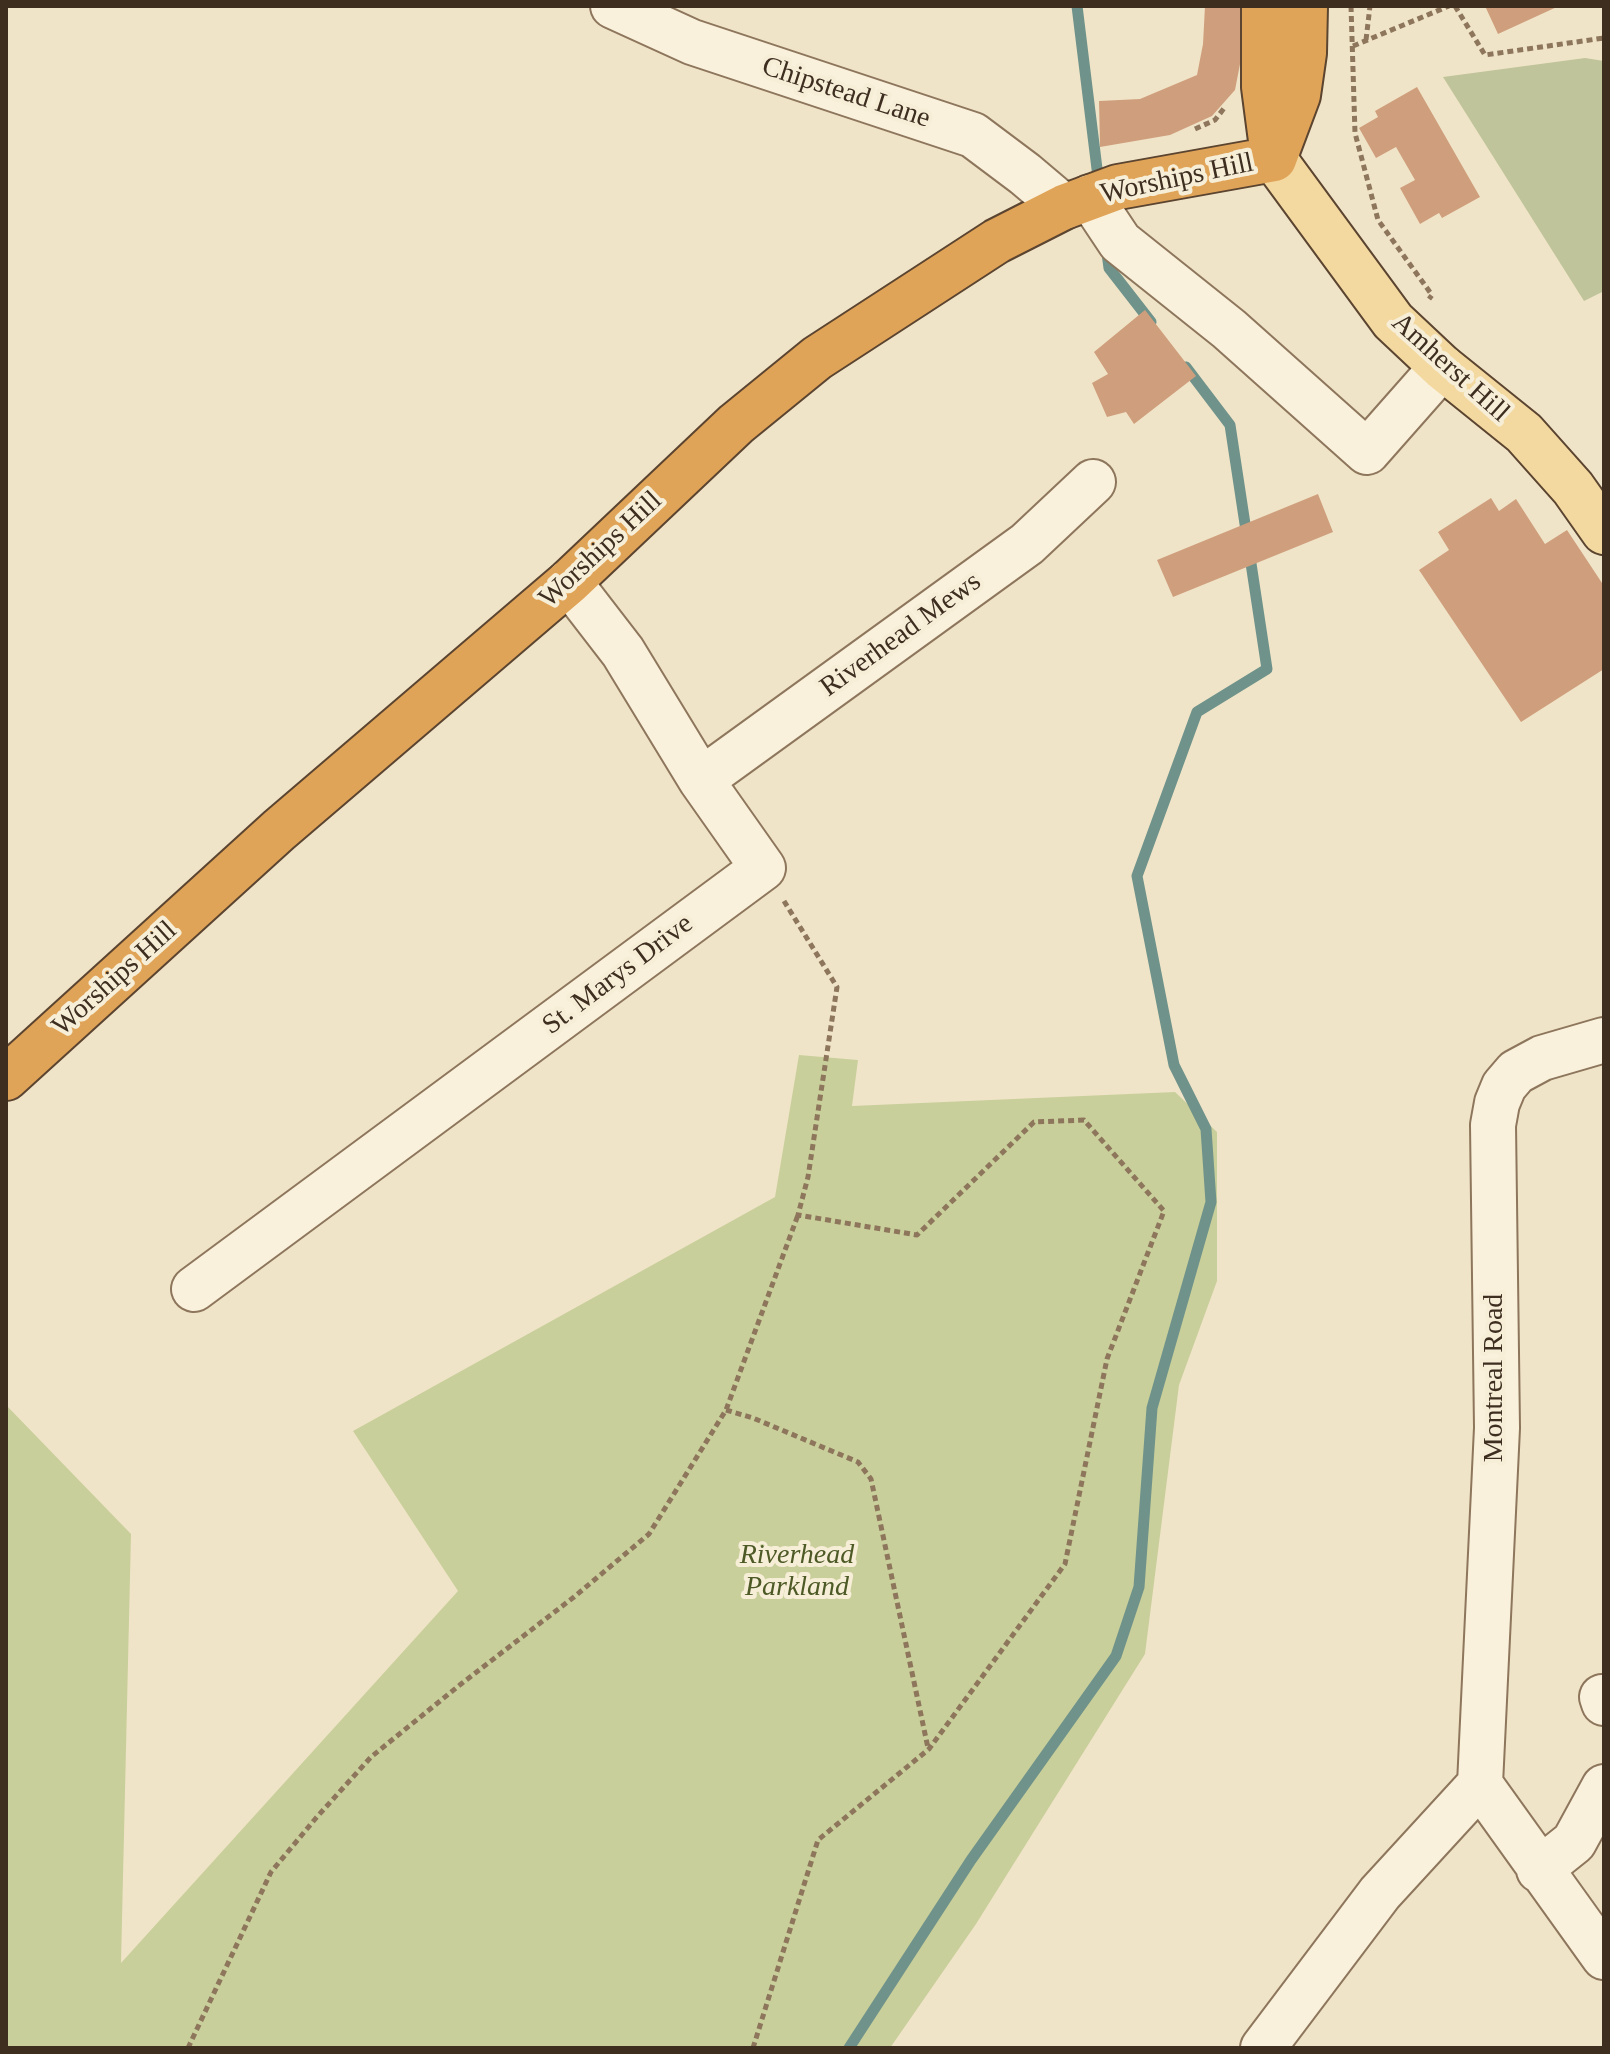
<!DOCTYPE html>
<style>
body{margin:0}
#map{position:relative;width:1610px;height:2054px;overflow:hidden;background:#f0e4c8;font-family:Georgia,serif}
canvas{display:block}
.frame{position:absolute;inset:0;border:8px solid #3d2e20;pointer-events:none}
</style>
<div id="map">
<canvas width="1610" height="2054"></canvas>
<div class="frame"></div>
</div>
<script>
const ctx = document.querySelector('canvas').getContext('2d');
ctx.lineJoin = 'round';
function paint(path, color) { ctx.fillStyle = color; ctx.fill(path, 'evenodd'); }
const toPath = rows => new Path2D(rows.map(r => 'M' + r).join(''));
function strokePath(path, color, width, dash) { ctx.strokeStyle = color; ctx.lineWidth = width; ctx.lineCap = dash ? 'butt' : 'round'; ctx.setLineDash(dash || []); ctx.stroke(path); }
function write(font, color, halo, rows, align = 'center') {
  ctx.font = font + ' Georgia,serif'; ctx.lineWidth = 8; ctx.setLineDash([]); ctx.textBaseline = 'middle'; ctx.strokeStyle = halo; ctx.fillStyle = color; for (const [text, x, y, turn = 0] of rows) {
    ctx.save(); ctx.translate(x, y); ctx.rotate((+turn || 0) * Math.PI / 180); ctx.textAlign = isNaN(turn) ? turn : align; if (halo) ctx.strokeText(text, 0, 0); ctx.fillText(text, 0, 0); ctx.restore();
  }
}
paint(toPath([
 [799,1055,858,1060,852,1106,1175,1092,1217,1132,1217,1281,1179,1385,1145,1654,976,1924,890,2048,6,2048,6,1405,131,1534,121,1963,458,1591,353,1431,775,1197]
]), '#c9cf9b');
paint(toPath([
 [1585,58,1604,61,1604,291,1584,301,1443,77]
]), '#bfc49a');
strokePath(toPath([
 [1077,6,1099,185],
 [1106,246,1109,268,1151,322],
 [849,2048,971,1860,1116,1656,1139,1587,1152,1408,1211,1202,1206,1129,1174,1065,1137,876,1197,712,1267,669,1230,425,1186,367]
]), '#6f938a', 11);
paint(toPath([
 [1205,6,1241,6,1241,59,1235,90,1212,116,1170,135,1100,147,1099,101,1140,99,1197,75,1203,44],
 [1485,6,1559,6,1498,34],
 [1417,87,1480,197,1442,218,1439,213,1420,224,1400,188,1415,180,1396,147,1376,158,1359,128,1378,117,1375,111],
 [1145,310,1196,376,1134,424,1126,412,1107,417,1092,383,1108,374,1094,352],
 [1318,494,1333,532,1173,597,1157,560],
 [1491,498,1499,511,1516,499,1545,544,1567,530,1604,586,1604,669,1521,722,1419,570,1449,550,1438,532]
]), '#cf9f7d');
const minor = toPath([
 [613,6,692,42,973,135,1025,174,1064,207],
 [1090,197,1120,242,1229,329,1367,452,1442,367],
 [701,780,1027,544,1093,482],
 [1604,1040,1542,1058,1516,1072,1504,1086,1497,1103,1493,1125,1497,1428,1480,1784,1604,1957],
 [194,1289,763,868,701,780,623,652,569,582],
 [1602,1697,1604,1703],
 [1539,1870,1574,1842,1604,1787],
 [1263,2048,1380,1893,1480,1784]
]);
const major = toPath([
 [1274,159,1393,321,1442,367,1524,433,1573,488,1604,532]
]);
const highway = toPath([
 [1264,6,1264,87,1273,156],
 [1274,159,1298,95,1304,53,1305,6],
 [6,1078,279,830,569,582,736,424,817,358,997,241,1064,207,1118,187,1274,159]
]);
strokePath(minor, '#8d765c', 48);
strokePath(major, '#5b4430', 48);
strokePath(highway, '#5b4430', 48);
strokePath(toPath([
 [1351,6,1355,133,1378,220,1432,295,1429,299],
 [1455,6,1485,55,1604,38],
 [1366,40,1370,6],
 [1353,46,1449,6],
 [1195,129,1215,120,1225,107],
 [726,1410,753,1418,858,1462,871,1479,928,1748],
 [188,2048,271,1872,316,1818,371,1757,461,1684,574,1597,649,1534,726,1410,798,1215],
 [753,2048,818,1840,929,1749,1065,1564,1107,1359,1164,1211,1084,1120,1034,1122,917,1235,798,1215,808,1177,837,987,784,901]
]), '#8d765c', 5, [6, 4]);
strokePath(minor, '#faf1dc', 44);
strokePath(major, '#f3d9a0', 44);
strokePath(highway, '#e0a458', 44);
write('28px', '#3d2e20', '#f7eed8', [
 ["Chipstead Lane",846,93,18],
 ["Worships Hill",1177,179,-12],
 ["Amherst Hill",1450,368,42],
 ["Worships Hill",601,550,-43],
 ["Riverhead Mews",901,635,-36],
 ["St. Marys Drive",618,975,-37],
 ["Worships Hill",115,979,-42],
 ["Montreal Road",1495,1378,-90]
]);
write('italic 28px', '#4d5a26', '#f7eed8', [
 ["Riverhead",797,1556],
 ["Parkland",797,1588]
]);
</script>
